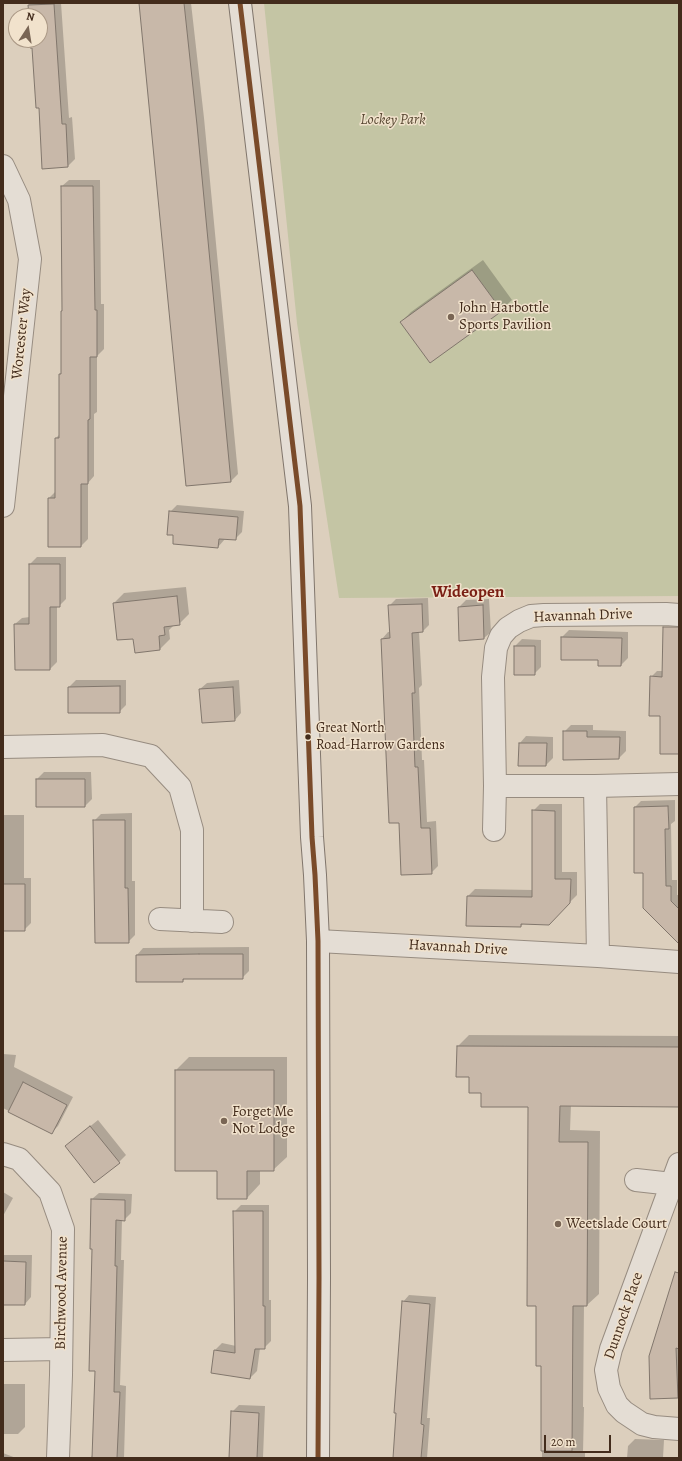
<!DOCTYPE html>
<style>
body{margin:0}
#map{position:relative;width:682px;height:1461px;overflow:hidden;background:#dccfbd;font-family:Alegreya,serif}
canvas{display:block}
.frame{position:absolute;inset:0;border:4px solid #432c1c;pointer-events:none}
.north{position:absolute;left:8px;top:8px;width:40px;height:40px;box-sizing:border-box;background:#f1e2cc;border:1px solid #ab9986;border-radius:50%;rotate:12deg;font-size:11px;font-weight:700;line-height:16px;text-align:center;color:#432c1c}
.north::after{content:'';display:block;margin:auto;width:14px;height:18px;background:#796554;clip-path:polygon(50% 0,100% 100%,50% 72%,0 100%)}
.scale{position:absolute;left:544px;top:1435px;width:67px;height:18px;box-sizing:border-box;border:2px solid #432c1c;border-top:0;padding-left:5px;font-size:12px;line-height:14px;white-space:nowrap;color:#432c1c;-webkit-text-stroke:3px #f1e2cc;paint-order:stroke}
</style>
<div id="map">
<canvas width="682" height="1461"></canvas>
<div class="frame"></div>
<div class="north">N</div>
<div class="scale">20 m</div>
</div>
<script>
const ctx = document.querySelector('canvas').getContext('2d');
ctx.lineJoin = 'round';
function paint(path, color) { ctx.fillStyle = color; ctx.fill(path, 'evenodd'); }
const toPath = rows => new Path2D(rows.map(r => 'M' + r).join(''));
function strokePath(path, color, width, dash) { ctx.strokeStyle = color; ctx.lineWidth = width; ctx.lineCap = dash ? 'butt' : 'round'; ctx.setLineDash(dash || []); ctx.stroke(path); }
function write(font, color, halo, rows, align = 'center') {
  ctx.font = font + ' Alegreya,serif'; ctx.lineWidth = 3; ctx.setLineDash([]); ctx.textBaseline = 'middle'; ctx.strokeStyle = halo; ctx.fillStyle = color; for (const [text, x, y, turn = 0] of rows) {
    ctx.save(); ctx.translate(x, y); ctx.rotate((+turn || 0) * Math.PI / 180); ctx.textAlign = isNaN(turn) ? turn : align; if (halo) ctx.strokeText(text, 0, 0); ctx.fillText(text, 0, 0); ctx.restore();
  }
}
paint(toPath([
 [264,3,679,3,679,596,339,598,297,323]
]), '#c4c5a4');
paint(toPath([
 [29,3,61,3,69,118,72,117,75,159,68,166,40,107,33,47,31,40,40,40,40,16,30,16],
 [140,3,191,3,204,118,238,474,231,481],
 [69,180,100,180,101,304,104,304,104,349,97,356,97,412,94,414,94,476,88,483,88,539,81,546,49,546,49,498,56,491,56,438,60,434,60,374,62,372,62,311,63,309,62,186],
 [483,260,512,300,501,310,430,362,401,322,411,312],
 [177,505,244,511,242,532,235,539,225,539,218,547,175,534,170,512],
 [37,557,66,557,66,599,59,606,57,606,57,662,50,669,15,624,22,618,30,617,30,564],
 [186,587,189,614,179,624,174,625,169,630,170,639,160,649,134,638,114,603,124,593],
 [428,598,429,625,422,632,419,632,422,685,419,688,422,760,424,760,427,822,436,821,438,866,431,873,400,822,382,639,388,632,391,632,389,606,396,599],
 [489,599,491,632,484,638,459,607,466,600],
 [569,630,628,632,628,658,621,665,599,659,562,637],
 [679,635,679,753,661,715,651,677,657,671,663,671],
 [522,639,541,640,541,667,534,674,515,646],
 [76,680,126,680,126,705,119,712,69,712,69,687],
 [239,680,241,713,235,720,200,689,207,683],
 [571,725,593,725,593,730,626,731,626,751,619,758,588,758,564,732],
 [526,736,553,737,553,758,546,765,520,743],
 [44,772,91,772,92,799,85,806,37,779],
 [675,800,675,821,671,824,672,880,677,880,677,895,679,895,679,931,644,872,635,807,641,801],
 [540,804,562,804,562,872,577,872,577,895,548,924,524,923,521,926,468,896,475,889,533,890,533,811],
 [132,813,132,881,135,881,135,935,128,942,94,821,101,814],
 [3,815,24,815,24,878,31,878,31,923,24,930,3,930],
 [249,947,249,971,242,978,185,978,183,981,137,955,143,948],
 [469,1035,679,1036,679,1106,571,1105,570,1130,600,1131,599,1294,587,1305,584,1305,583,1407,584,1407,583,1452,585,1452,585,1458,542,1458,542,1365,537,1305,529,1106,482,1092,470,1076,458,1046],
 [3,1054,16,1055,14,1067,73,1097,58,1126,51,1133,3,1108],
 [189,1057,287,1057,287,1157,273,1170,260,1170,260,1184,247,1198,218,1170,176,1070],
 [98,1120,126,1155,119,1162,66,1146],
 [3,1192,13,1198,3,1216],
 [99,1193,132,1194,131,1213,124,1220,122,1219,121,1260,124,1260,120,1385,126,1386,124,1458,91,1458,93,1452,96,1370,92,1199],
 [241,1205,269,1205,269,1300,271,1300,271,1341,264,1348,260,1348,257,1371,250,1378,215,1350,222,1343,236,1346,234,1212],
 [3,1255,32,1255,31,1297,25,1304,3,1304],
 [679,1291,679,1395,677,1397,651,1398],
 [409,1295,436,1297,427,1418,430,1418,427,1458,394,1458,403,1302],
 [3,1384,25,1384,25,1427,18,1434,3,1434],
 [239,1405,265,1406,263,1458,230,1458,232,1412],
 [635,1439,664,1440,663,1458,627,1458,628,1446],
 [3,1453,16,1458,3,1458]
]), '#0003');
const building = toPath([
 [139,3,184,3,197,125,231,482,186,486,139,3],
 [54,4,62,124,66,124,68,167,42,169,39,108,36,108,32,48,30,48,30,40,40,40,40,16,29,16,28,5,54,4],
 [61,186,93,186,95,310,97,310,97,357,90,357,90,419,88,420,88,484,81,484,81,547,48,547,48,498,55,498,55,438,59,438,59,374,61,374,61,311,62,311,61,186],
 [472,270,502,311,430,363,400,322,472,270],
 [169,511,238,517,236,540,219,539,218,548,173,544,173,535,167,535,169,511],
 [29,564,60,564,60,607,50,607,50,670,15,670,14,624,29,624,29,564],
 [177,596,180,625,164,627,165,635,159,636,160,650,135,653,133,639,117,640,113,603,177,596],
 [422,604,423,632,412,633,415,693,412,693,415,767,418,767,421,828,430,828,432,874,401,875,399,823,389,823,381,639,390,638,388,605,422,604],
 [483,605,484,639,459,641,458,607,483,605],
 [663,627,679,627,679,754,660,754,660,716,649,716,650,676,662,677,663,627],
 [561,637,622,638,621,666,598,666,598,660,561,660,561,637],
 [514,646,535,646,535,675,514,675,514,646],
 [120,686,120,713,68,713,68,687,120,686],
 [233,687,235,721,202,723,199,689,233,687],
 [563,731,587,731,587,737,620,737,619,759,563,760,563,731],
 [519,743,547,743,546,766,518,766,519,743],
 [36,779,85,779,85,807,36,807,36,779],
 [668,806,669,829,665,829,666,886,671,886,671,901,679,909,679,944,643,908,643,873,634,873,634,807,668,806],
 [532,810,555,811,555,879,571,879,570,903,549,925,521,924,521,927,466,926,467,896,532,897,532,810],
 [93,820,125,820,125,888,128,888,129,943,95,943,93,820],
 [3,884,25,884,25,931,3,931,3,884],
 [199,954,243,954,243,979,183,979,183,982,136,982,136,955,199,954],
 [457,1046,679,1047,679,1107,560,1106,559,1142,588,1142,587,1306,573,1306,572,1451,541,1451,541,1366,536,1366,536,1306,527,1306,528,1107,481,1107,481,1093,469,1093,469,1077,456,1077,457,1046],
 [175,1070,274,1070,274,1171,247,1171,247,1199,217,1199,217,1171,175,1171,175,1070],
 [23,1082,67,1105,52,1134,8,1112,23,1082],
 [90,1126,120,1163,94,1183,65,1146,90,1126],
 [91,1199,125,1200,125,1221,116,1220,115,1266,117,1266,114,1392,120,1392,117,1458,92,1458,95,1371,89,1371,92,1249,90,1249,91,1199],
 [233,1211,263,1211,263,1306,265,1306,265,1349,255,1349,250,1379,211,1373,214,1350,235,1353,233,1211],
 [3,1261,26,1262,25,1305,3,1305,3,1261],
 [675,1272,679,1273,679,1349,676,1348,678,1398,650,1399,649,1356,675,1272],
 [402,1301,430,1304,421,1424,424,1425,421,1458,393,1458,396,1413,394,1413,402,1301],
 [231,1411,259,1413,257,1458,229,1458,231,1411]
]);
paint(building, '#c8b8a9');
strokePath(building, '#81766c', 1);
const street = toPath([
 [3,166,19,200,30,259,3,506],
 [3,747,103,745,151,756,180,787,192,830,192,921],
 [495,786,595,786,679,784],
 [595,786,598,956],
 [494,830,495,786,493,677,496,648,501,636,508,628,519,621,531,616,544,615,666,614,679,615],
 [160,919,222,922],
 [318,941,598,956,679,962],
 [3,1154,19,1159,50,1192,63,1229,61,1375,58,1458],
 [679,1164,611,1349,606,1370,609,1388,617,1405,624,1412,642,1424,654,1427,679,1429],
 [636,1180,672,1184,679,1187],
 [3,1350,61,1349]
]);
const secondary = toPath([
 [240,3,300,506,312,837,315,875,318,941,319,1278,318,1458]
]);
strokePath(street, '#978c80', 24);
strokePath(secondary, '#81766c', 24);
strokePath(street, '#e4ddd4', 22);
strokePath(secondary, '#e4ddd4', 22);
strokePath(toPath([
 [240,3,300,506,312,837,315,875,318,941,319,1278,318,1458]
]), '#7a4b2a', 5);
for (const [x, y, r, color] of [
 [451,317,4,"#796554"],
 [308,737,3.5,"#432c1c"],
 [224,1121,4,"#796554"],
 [558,1224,4,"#796554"]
]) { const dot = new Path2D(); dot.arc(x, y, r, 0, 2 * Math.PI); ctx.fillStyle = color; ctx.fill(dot); strokePath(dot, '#f1e2cc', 1.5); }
write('14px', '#432c1c', '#f1e2cc', [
 ["Great North",316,729],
 ["Road-Harrow Gardens",316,746]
], 'left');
write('italic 15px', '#594933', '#f1e2cc', [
 ["Lockey Park",393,120]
]);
write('15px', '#432c1c', '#f1e2cc', [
 ["John Harbottle",459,308],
 ["Sports Pavilion",459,325],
 ["Forget Me",232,1112],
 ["Not Lodge",232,1129],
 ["Weetslade Court",566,1224]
], 'left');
write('15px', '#432c1c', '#f1e2cc', [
 ["Worcester Way",22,334,-84],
 ["Havannah Drive",583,616,-2],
 ["Havannah Drive",458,948,3],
 ["Birchwood Avenue",62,1293,-89],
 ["Dunnock Place",624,1316,-71]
]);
write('bold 17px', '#7a1f14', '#f1e2cc', [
 ["Wideopen",468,593]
]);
</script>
